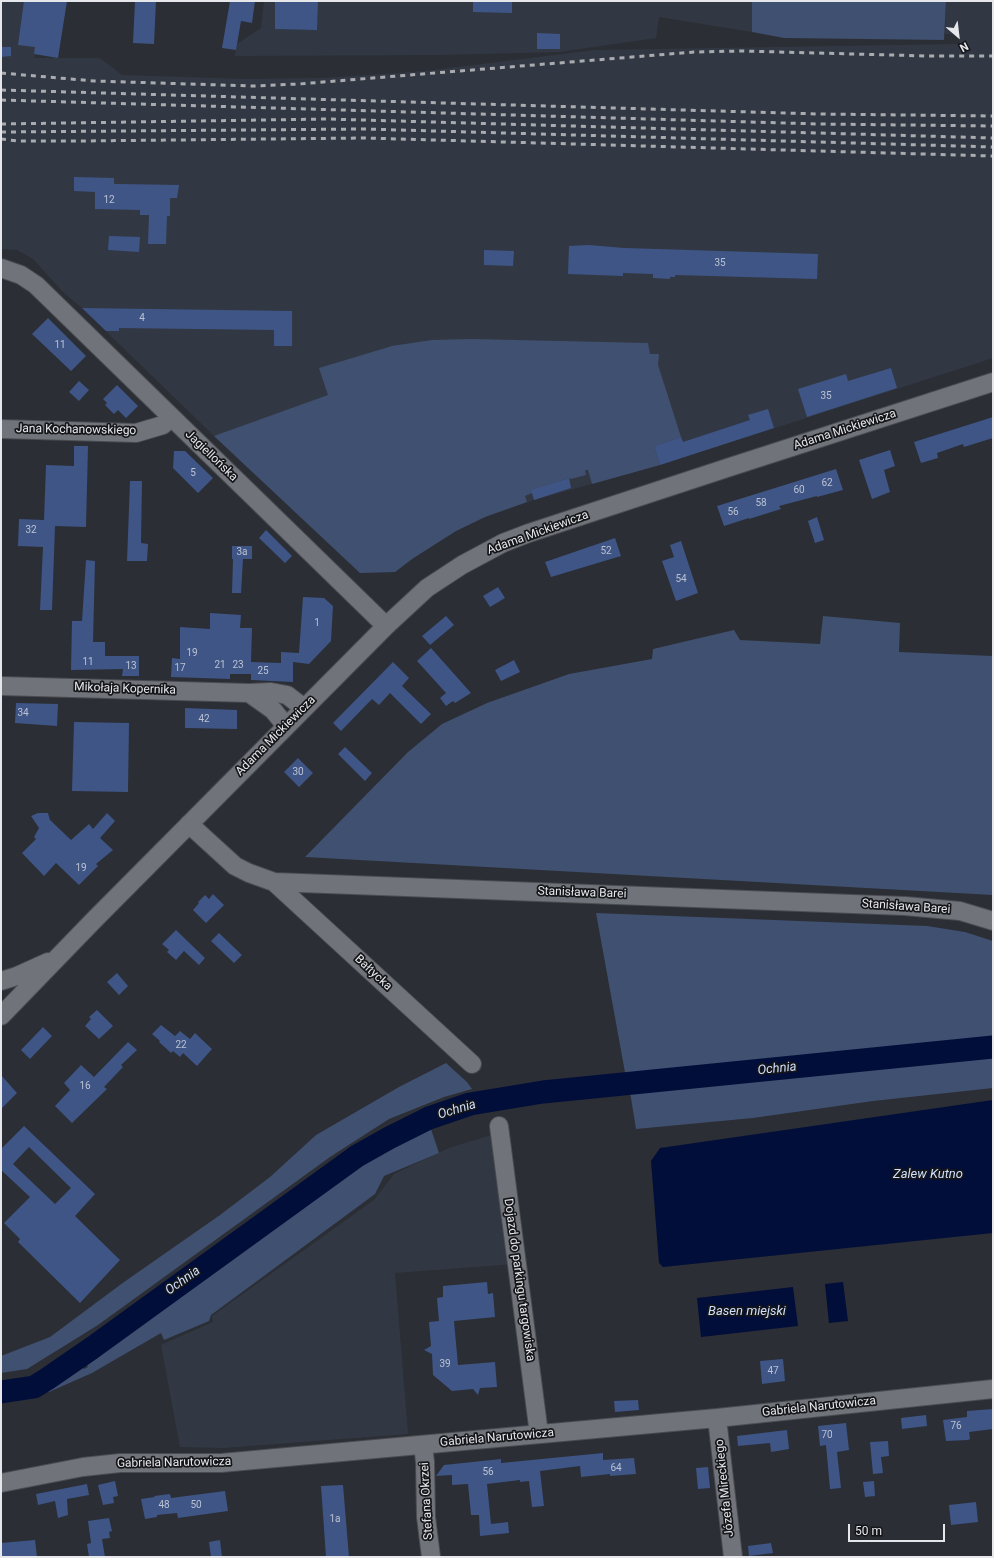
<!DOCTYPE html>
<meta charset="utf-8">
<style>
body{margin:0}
#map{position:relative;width:994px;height:1558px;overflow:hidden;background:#2b2e34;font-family:Roboto,sans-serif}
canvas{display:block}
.frame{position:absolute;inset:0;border:2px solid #e5e7eb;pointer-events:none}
.north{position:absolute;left:938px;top:16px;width:40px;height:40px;-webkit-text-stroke:3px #151619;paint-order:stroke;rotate:152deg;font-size:11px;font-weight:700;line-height:16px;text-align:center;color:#e5e7eb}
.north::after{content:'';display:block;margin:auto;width:14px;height:18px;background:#e5e7eb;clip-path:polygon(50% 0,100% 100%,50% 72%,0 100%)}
.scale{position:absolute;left:848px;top:1524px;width:97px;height:18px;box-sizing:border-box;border:2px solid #e5e7eb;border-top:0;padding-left:5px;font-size:12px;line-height:14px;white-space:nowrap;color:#e5e7eb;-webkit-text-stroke:3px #151619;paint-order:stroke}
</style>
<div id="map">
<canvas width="994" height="1558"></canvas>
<div class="frame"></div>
<div class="north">N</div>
<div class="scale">50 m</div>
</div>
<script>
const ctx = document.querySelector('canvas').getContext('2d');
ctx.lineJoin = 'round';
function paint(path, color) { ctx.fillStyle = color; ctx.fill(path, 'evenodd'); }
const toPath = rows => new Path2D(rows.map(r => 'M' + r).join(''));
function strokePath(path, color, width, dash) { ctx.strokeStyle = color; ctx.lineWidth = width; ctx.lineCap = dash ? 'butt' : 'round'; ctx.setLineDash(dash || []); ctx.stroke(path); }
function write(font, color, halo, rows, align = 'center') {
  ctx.font = font + ' Roboto,sans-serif'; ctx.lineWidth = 3.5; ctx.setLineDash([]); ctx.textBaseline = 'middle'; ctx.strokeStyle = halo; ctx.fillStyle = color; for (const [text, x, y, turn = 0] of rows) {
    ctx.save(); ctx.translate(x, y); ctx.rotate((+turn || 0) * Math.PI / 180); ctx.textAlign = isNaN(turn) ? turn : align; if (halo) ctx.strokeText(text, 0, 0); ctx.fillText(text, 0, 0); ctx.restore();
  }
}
paint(toPath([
 [1,1,43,1,34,58,100,58,122,75,244,79,324,78,425,71,595,50,960,44,959,34,945,34,946,1,993,1,993,358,660,465,534,500,485,517,456,531,412,559,395,572,360,573,214,436,83,309,64,293,33,259,17,250,1,249],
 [264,1,752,1,752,32,659,17,656,38,559,52,438,55,235,56,237,44,261,28],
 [498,1133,514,1264,395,1273,408,1434,223,1448,180,1447,161,1345,213,1322,212,1316,374,1200,394,1174,449,1148]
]), '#323843');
paint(toPath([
 [752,1,946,1,944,40,784,38,752,32],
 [472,339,648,343,650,354,659,354,658,365,681,437,654,446,660,465,592,484,588,470,585,470,586,475,571,479,569,478,532,490,532,493,525,496,527,502,485,517,456,531,412,559,395,572,360,573,214,436,328,395,319,368,392,346,432,340],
 [823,616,900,623,899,652,993,656,993,895,305,857,408,752,442,724,487,703,569,674,652,659,653,649,734,630,740,640,820,644],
 [596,913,927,926,965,932,993,941,993,1039,626,1078],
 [993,1058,993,1088,873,1101,753,1118,636,1129,630,1092],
 [446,1063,467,1082,472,1089,444,1097,389,1119,330,1157,98,1325,27,1369,1,1373,1,1356,50,1337,124,1282,220,1215,270,1177,316,1135,399,1087],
 [430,1126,439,1153,384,1176,375,1194,211,1315,209,1321,164,1340,161,1333,92,1373,49,1392,45,1389,82,1367,84,1369,88,1367,85,1361,318,1192,337,1176,368,1156,399,1139]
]), '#405070');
paint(toPath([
 [993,1100,993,1233,663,1267,659,1263,651,1161,660,1148],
 [843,1282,848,1321,829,1323,825,1284],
 [793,1287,798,1326,701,1337,697,1298]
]), '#020e3a');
strokePath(toPath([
 [1,1392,34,1387,47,1379,92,1348,357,1156,389,1138,429,1118,470,1104,543,1092,993,1047]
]), '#020e3a', 23);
paint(toPath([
 [24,1,67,1,58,58,34,54,35,47,18,45],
 [135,1,156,1,154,44,133,43],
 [230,1,255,1,252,23,241,21,236,50,222,48],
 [275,1,318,1,317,30,275,29],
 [473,1,512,1,512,13,473,12],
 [537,33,560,34,560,49,537,49],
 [1,47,11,47,11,56,1,57],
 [74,177,114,178,114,184,119,184,179,185,177,198,170,198,170,216,167,216,166,244,148,244,149,215,140,215,140,210,95,209,95,192,74,191],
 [109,236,140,237,139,252,108,250],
 [589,245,624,248,818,254,817,279,675,275,675,277,670,277,670,279,653,278,653,274,623,273,623,276,568,274,569,246],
 [484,250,514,251,513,266,484,265],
 [82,308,292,311,292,346,274,346,274,330,119,328,119,331,106,331],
 [48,318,86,356,71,371,32,334],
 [891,368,897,388,807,417,798,389,846,374,848,381],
 [79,381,89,390,79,401,69,392],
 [117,385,138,406,126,418,118,410,114,414,105,405,107,403,103,399],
 [768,409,774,428,660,465,654,446,681,437,683,442,750,420,748,415],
 [993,417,993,438,964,447,963,444,937,453,938,458,921,463,914,442],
 [74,446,88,446,86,527,55,526,52,610,40,610,43,547,18,546,19,519,44,520,46,465,74,466],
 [890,450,895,466,884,470,890,492,872,499,859,460],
 [174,451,185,451,213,478,198,493,173,468],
 [836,469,843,490,817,497,817,496,779,506,781,509,749,519,749,518,724,526,717,506],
 [569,478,571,488,534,500,531,490],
 [130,481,142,481,141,543,148,544,147,561,127,561],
 [817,517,824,540,815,543,808,521],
 [266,530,292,556,285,563,259,538],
 [615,538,621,556,551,577,545,562],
 [681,541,698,593,676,601,662,561,674,557,670,545],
 [232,546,252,546,252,559,243,559,241,593,232,593,233,559,232,559],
 [86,560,95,561,93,642,105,642,105,656,139,656,139,676,122,676,123,669,71,670,72,621,82,621],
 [498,587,505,598,490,607,483,596],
 [303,597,324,598,333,606,331,641,309,664,293,662,293,682,251,680,251,674,230,674,230,679,171,677,172,658,180,659,180,627,210,629,210,613,241,615,240,628,252,628,251,662,281,663,281,652,299,653],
 [446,616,454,625,430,645,422,636],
 [431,648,471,693,455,703,453,701,446,706,440,698,446,693,417,661],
 [514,660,520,672,501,681,495,670],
 [393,662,409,678,402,686,431,714,421,724,390,693,379,705,372,699,341,731,333,723],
 [16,703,58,704,57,726,15,723],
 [185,708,237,710,237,729,185,728],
 [74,722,129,723,128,792,72,791],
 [345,747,372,773,365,781,338,754],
 [298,758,313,773,299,787,284,772],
 [38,813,48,813,50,820,71,840,89,824,93,829,107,813,115,821,100,838,113,850,96,864,98,866,79,885,56,863,44,876,22,853,36,839,34,837,39,828,31,816],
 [213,894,224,905,206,923,193,910,199,903,198,902,205,895,209,899],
 [176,930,205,958,199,965,184,951,176,960,167,952,169,950,162,944],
 [219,933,242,955,234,963,211,941],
 [117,973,128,986,119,995,107,982],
 [97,1010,113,1026,99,1039,85,1026,91,1019,89,1017],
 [161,1025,175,1036,180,1031,190,1039,195,1033,212,1049,197,1066,183,1053,180,1057,173,1051,171,1053,159,1042,160,1041,152,1034],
 [43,1027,52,1036,30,1059,21,1050],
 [128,1042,137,1050,121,1065,123,1067,104,1087,107,1089,72,1123,55,1106,70,1090,64,1083,81,1065,94,1077],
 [1,1075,17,1093,1,1109],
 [24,1126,95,1194,75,1216,120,1260,80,1303,18,1242,20,1239,4,1223,30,1197,1,1170,1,1149],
 [29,1147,71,1188,55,1204,13,1164],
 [487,1282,488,1294,493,1293,495,1317,454,1321,458,1365,495,1362,497,1387,480,1388,478,1395,473,1389,452,1391,433,1375,432,1354,424,1350,431,1346,429,1322,439,1321,437,1298,443,1297,443,1286],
 [783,1359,785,1381,762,1384,760,1361],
 [638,1400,639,1410,615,1412,614,1401],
 [993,1409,993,1429,969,1432,970,1439,968,1440,946,1441,943,1420,967,1417,967,1411],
 [926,1415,927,1426,902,1429,901,1418],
 [846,1423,849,1450,837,1452,841,1488,830,1489,826,1445,820,1446,818,1426],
 [787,1430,789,1449,771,1452,770,1443,738,1446,737,1436],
 [888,1441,889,1456,881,1457,883,1473,873,1474,870,1442],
 [603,1453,603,1460,634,1458,636,1474,610,1476,610,1474,581,1477,580,1466,540,1471,544,1506,532,1507,529,1481,520,1482,520,1480,487,1484,491,1524,508,1522,509,1533,480,1536,479,1515,471,1515,468,1484,452,1485,452,1475,436,1476,444,1465,501,1459,501,1463],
 [708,1467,710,1488,698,1489,696,1468],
 [115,1481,118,1496,113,1497,114,1503,103,1505,98,1485],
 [874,1481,875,1496,865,1497,863,1482],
 [87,1484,89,1495,67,1499,68,1515,58,1518,55,1501,38,1505,36,1494],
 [343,1485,349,1557,326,1557,321,1486],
 [225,1491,228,1511,178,1518,177,1513,157,1515,157,1517,145,1519,141,1499,155,1497,154,1496,170,1494,171,1498],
 [976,1502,978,1522,951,1525,949,1505],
 [109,1518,112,1531,109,1532,110,1538,102,1539,105,1557,89,1557,87,1544,91,1543,88,1521],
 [35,1540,37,1557,1,1556,1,1543],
 [220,1540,222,1557,211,1557,209,1542],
 [771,1543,773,1553,749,1556,748,1546]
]), '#3e5586');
const minor = toPath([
 [1,268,21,275,36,285,386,626],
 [1,429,136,433,163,425,171,417],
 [1,686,249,693],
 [286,726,273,710,249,693,271,692,287,695,304,708],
 [189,824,235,866,249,873,274,882,905,906,960,911,993,921],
 [274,882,472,1064],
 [1,981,17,976,48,962],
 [1,1016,94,920,386,626,427,588,462,565,503,543,529,533,730,467,993,382],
 [499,1126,539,1434],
 [717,1418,733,1557],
 [423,1445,425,1462,426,1517,431,1557],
 [1,1483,83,1467,120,1463,221,1463,717,1418,993,1389]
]);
strokePath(minor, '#4a4c51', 20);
strokePath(minor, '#70747a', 18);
strokePath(toPath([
 [1,73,94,81,253,86,299,84,694,52,742,51,928,56,993,56],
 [1,90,819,114,993,116],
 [1,100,819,124,993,126],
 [1,124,327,119,993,138],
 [1,132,365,129,993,147],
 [1,139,18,141,80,141,365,138,993,156]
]), '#a9abaf', 3, [5, 5]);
write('10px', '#bbc2d2', null, [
 ["12",109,200],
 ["35",720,263],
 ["4",142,318],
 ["11",60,345],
 ["35",826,396],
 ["5",193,473],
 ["62",827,483],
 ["60",799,490],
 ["58",761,503],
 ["56",733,512],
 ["32",31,530],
 ["52",606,551],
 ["3a",242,552],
 ["54",681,579],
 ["1",317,623],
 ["19",192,653],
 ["11",88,662],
 ["21",220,665],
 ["23",238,665],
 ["13",131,666],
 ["17",180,668],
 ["25",263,671],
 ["34",23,713],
 ["42",204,719],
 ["30",298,772],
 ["19",81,868],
 ["22",181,1045],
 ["16",85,1086],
 ["39",445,1364],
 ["47",773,1371],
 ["76",956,1426],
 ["70",827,1435],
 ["64",616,1468],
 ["56",488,1472],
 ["48",164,1505],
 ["50",196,1505],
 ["1a",335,1519]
]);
write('12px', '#e5e7eb', '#151619', [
 ["Jana Kochanowskiego",76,430,1],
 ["Adama Mickiewicza",845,430,-18],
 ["Jagiellońska",211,456,44],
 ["Adama Mickiewicza",538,533,-20],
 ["Mikołaja Kopernika",125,689,2],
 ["Adama Mickiewicza",276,736,-45],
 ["Stanisława Barei",582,893,2],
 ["Stanisława Barei",906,907,4],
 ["Bałtycka",373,973,43],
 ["Dojazd do parkingu targowiska",519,1280,82],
 ["Gabriela Narutowicza",819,1407,-6],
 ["Gabriela Narutowicza",497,1438,-5],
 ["Gabriela Narutowicza",174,1463,-1],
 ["Józefa Mireckiego",725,1488,-96],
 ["Stefana Okrzei",427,1501,-93]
]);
write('italic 13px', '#cfdffe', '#151619', [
 ["Ochnia",777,1069,-6],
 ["Ochnia",457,1110,-17],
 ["Zalew Kutno",928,1175],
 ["Ochnia",183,1281,-36],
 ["Basen miejski",747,1312]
]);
</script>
